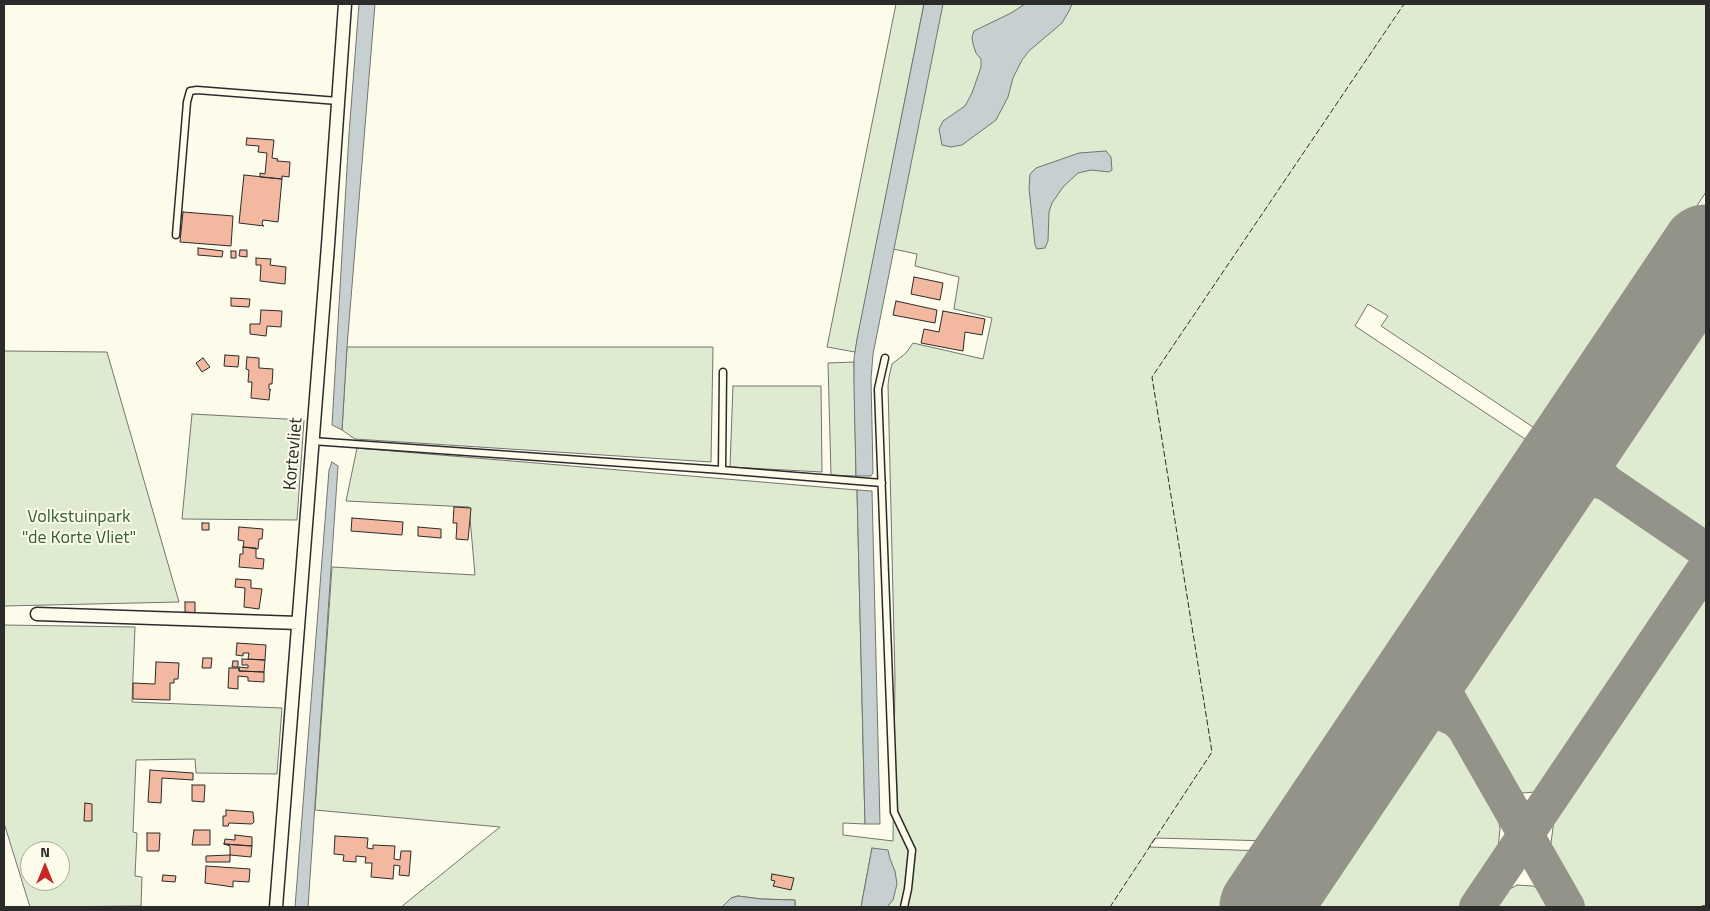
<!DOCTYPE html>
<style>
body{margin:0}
#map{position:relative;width:1710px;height:911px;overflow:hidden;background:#fdfbea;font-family:"Titillium Web",sans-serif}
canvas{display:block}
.frame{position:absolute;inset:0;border:5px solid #2b2b2b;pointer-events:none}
.north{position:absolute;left:20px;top:841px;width:50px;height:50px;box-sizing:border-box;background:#fdfbea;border:1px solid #a9a89e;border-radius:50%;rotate:0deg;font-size:14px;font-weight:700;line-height:20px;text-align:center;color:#2b2b2b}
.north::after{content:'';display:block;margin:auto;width:18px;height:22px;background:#c62828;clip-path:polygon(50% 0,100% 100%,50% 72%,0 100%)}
</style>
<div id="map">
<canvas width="1710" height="911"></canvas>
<div class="frame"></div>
<div class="north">N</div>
</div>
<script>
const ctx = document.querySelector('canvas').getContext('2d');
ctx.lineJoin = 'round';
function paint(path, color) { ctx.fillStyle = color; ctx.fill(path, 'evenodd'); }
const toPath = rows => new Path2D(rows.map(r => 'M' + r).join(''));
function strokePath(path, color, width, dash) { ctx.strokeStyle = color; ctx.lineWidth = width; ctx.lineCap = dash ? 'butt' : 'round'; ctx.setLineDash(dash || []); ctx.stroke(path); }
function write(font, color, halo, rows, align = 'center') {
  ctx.font = font + ' "Titillium Web",sans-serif'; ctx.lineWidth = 4; ctx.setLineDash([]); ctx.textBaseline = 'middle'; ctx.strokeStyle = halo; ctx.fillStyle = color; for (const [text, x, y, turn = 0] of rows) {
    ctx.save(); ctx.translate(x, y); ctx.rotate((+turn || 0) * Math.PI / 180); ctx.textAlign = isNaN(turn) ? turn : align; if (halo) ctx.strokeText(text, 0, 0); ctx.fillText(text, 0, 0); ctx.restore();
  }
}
const green = toPath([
 [896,4,924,4,855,352,827,347,896,4],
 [934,4,1706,4,1706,192,1545,435,1381,326,1388,316,1368,304,1355,326,1537,447,1271,841,1155,838,1149,847,1264,851,1226,907,879,907,872,848,861,907,795,907,795,900,761,899,738,896,731,898,722,907,401,907,500,827,315,810,332,567,475,575,469,507,346,501,357,448,857,490,865,824,843,823,843,835,893,841,895,679,888,385,889,377,892,364,906,353,913,343,983,359,992,318,954,309,959,277,915,266,917,254,893,249,934,4],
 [1706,312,1706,534,1700,534,1613,476,1610,469,1609,461,1610,452,1706,312],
 [347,347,713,347,711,462,355,439,342,430,347,347],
 [4,351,107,352,179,602,4,606,4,351],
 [854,362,856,476,831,475,828,363,854,362],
 [733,386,821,386,822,472,730,467,733,386],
 [192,414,304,420,297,520,182,519,192,414],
 [1600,491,1690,552,1692,557,1692,563,1690,569,1543,786,1536,792,1523,793,1517,790,1511,784,1463,702,1458,689,1460,675,1581,496,1589,492,1600,491],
 [1706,586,1706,907,1582,907,1554,859,1551,843,1554,820,1557,810,1706,586],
 [4,625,135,627,132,702,282,708,277,774,196,773,195,759,136,760,133,832,137,833,135,876,142,877,141,906,30,907,4,823,4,625],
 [30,851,60,851,60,881,30,881,30,851],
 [1438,729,1446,731,1453,736,1461,746,1491,798,1497,811,1500,828,1498,849,1489,866,1461,907,1305,907,1416,742,1427,733,1438,729],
 [1517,885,1533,886,1540,890,1552,902,1555,907,1492,907,1501,894,1517,885]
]);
paint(green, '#deebd1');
strokePath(green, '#74746e', 1);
const water = toPath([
 [359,4,375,4,347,347,342,430,332,425,349,134,359,4],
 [924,4,943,4,873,354,871,379,873,473,871,476,856,476,854,388,854,358,857,339,924,4],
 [1025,4,1072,4,1069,11,1062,23,1029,51,1022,60,1013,78,1008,97,996,120,962,145,951,147,942,145,939,129,943,121,965,106,972,93,981,67,981,59,976,53,973,44,972,37,974,31,1011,13,1025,4],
 [1106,151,1111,157,1112,170,1109,172,1091,170,1078,173,1063,187,1052,203,1049,212,1048,241,1045,248,1037,249,1035,245,1029,188,1030,174,1036,168,1079,153,1106,151],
 [332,462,338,466,308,907,295,907,329,470,332,462],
 [857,490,872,491,880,824,865,824,857,490],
 [872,848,888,850,890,859,895,871,897,884,893,900,887,907,861,907,872,848],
 [738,896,761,899,795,900,795,907,722,907,731,898,738,896]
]);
paint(water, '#c7d0d0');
strokePath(water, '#74746e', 1);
strokePath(toPath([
 [1600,409,1594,420,1588,437,1589,456,1596,471,1607,483,1698,545],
 [1539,498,1550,488,1568,478,1579,477,1590,478,1607,483],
 [1446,637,1439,653,1437,663,1438,676,1443,690,1567,907],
 [1383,732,1400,717,1417,711,1438,712,1447,715,1456,719,1462,725],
 [1477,907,1706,567]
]), '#94938a', 36);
strokePath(toPath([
 [1265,907,1706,250]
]), '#94938a', 91);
const building = toPath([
 [247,138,274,140,272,158,278,159,277,161,290,162,289,177,282,176,282,179,260,177,260,173,265,174,267,153,258,152,259,146,246,145,247,138],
 [244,175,282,179,278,222,263,220,262,224,264,226,239,223,244,175],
 [183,212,233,216,231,246,180,242,183,212],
 [198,248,223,251,222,257,198,255,198,248],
 [240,250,247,250,247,257,239,256,240,250],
 [231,251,236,251,236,258,231,258,231,251],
 [256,258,271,259,270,265,286,267,285,284,260,281,261,265,256,265,256,258],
 [914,277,943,283,940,300,911,294,914,277],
 [231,298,250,299,249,307,231,306,231,298],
 [896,301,937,310,935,323,893,315,896,301],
 [261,310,282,311,281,327,267,326,266,336,250,334,250,324,260,324,261,310],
 [943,311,985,319,982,335,965,332,963,351,921,343,924,329,939,332,943,311],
 [225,355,239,356,238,367,224,366,225,355],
 [247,357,259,358,259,368,273,369,272,384,269,384,269,389,271,390,270,390,269,400,251,398,252,382,248,382,249,370,246,369,247,357],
 [203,358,210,367,202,372,196,363,203,358],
 [454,507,471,508,468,540,456,539,457,523,453,523,454,507],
 [352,518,403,522,402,535,351,531,352,518],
 [202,523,209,523,209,530,202,530,202,523],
 [239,527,263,529,262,539,259,539,258,549,243,547,244,541,238,540,239,527],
 [418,527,441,529,441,538,418,536,418,527],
 [243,547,256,548,256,558,264,559,263,569,239,567,240,554,243,554,243,547],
 [236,579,251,580,251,588,262,589,259,609,244,607,245,588,235,587,236,579],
 [185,602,195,602,195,613,185,612,185,602],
 [237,643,266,645,265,660,248,659,249,653,243,653,243,656,236,655,237,643],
 [203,658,212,658,211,668,202,668,203,658],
 [242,659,265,660,264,672,239,671,239,667,248,668,248,665,242,665,242,659],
 [233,661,238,661,238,667,232,667,233,661],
 [156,662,179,663,178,679,174,679,174,683,170,683,170,700,133,699,133,683,155,684,156,662],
 [229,668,239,668,239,671,264,672,264,682,248,681,248,677,238,676,238,689,228,688,229,668],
 [150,770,193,773,193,780,162,778,161,803,148,802,150,770],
 [192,785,205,785,204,802,192,801,192,785],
 [85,803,92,804,92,821,84,821,85,803],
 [226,810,253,812,254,822,252,824,229,823,228,826,223,826,223,816,226,816,226,810],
 [194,830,210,830,210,845,192,845,194,830],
 [147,833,160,833,159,851,147,851,147,833],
 [235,835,252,837,252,846,224,844,225,839,235,840,235,835],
 [335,836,368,838,367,848,373,849,373,845,395,846,394,859,400,860,401,851,411,851,409,876,399,875,400,866,394,865,393,879,371,877,372,863,365,863,366,857,356,856,356,862,343,861,344,855,334,854,335,836],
 [224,844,252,846,251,857,230,855,230,846,224,844],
 [230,855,230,862,206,862,206,856,230,855],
 [206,866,250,869,249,882,233,881,233,887,205,883,206,866],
 [772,874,794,878,791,890,773,886,775,881,771,880,772,874],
 [163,875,176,876,175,882,162,881,163,875]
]);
paint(building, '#f2b8a0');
strokePath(building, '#2b2b2b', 1);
const service = toPath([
 [176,235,187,102,190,91,197,90,338,101],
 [885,358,878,389,894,812,912,850,908,889,904,907],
 [312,441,722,470,723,372],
 [722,470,882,483]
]);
const minor = toPath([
 [37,614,298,623],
 [276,907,328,245,345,4]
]);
strokePath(service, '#2b2b2b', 9);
strokePath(minor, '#2b2b2b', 15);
strokePath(service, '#fdfbea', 6);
strokePath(minor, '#fdfbea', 12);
strokePath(toPath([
 [1110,907,1212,752,1152,377,1404,4],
 [1699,907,1706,905]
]), '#2b2b2b', 1, [6, 2.5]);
write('18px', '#2b2b2b', '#fdfbea', [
 ["Kortevliet",294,454,-85]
]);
write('18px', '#34623c', '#fdfbea', [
 ["Volkstuinpark",79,518],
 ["\"de Korte Vliet\"",79,539]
]);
</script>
